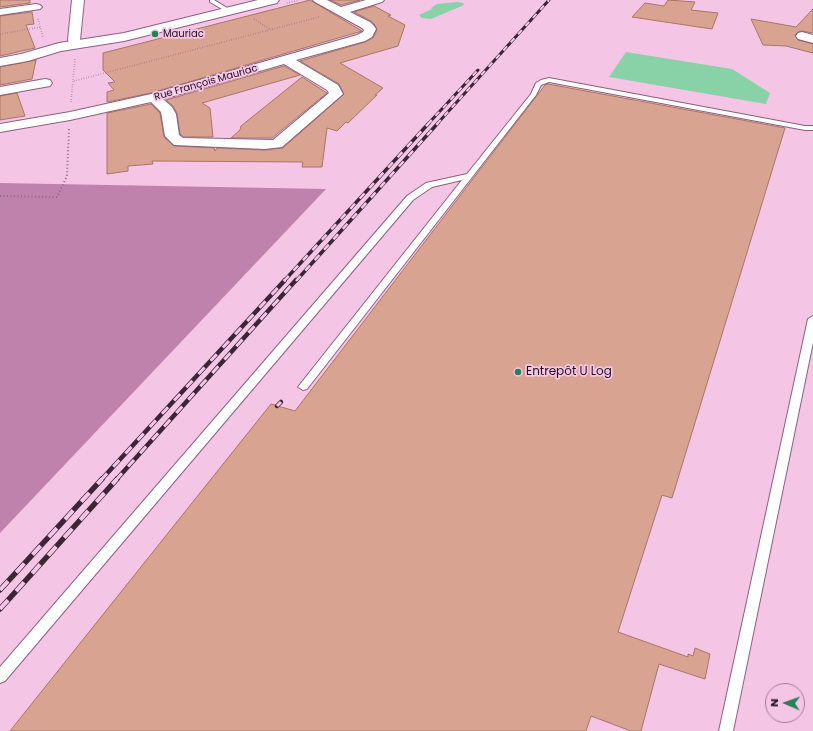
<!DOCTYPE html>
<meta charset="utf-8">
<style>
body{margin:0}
#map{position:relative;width:813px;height:731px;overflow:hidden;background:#f5c5e6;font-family:Poppins,sans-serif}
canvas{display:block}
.north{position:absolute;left:765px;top:683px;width:40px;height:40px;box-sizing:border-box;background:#f5c5e6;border:1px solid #a07d95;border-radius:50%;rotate:272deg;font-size:11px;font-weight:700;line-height:16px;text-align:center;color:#20101c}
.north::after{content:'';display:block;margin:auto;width:14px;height:18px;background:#278156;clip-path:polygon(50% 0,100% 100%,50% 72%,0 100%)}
</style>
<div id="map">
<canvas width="813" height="731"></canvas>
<div class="north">N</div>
</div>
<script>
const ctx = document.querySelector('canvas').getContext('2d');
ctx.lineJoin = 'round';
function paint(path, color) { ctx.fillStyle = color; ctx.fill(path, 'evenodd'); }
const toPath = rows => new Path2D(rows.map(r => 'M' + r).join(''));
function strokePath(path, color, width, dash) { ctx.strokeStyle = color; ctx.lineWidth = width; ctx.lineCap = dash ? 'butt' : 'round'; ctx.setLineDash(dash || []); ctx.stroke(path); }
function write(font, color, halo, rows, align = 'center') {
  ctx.font = font + ' Poppins,sans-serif'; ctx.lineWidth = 3.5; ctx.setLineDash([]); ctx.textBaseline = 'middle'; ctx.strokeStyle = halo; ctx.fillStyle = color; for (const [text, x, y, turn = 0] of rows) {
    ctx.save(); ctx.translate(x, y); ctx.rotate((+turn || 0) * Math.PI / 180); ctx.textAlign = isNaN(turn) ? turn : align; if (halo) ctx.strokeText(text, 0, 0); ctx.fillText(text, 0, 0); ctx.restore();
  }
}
paint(toPath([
 [0,183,326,189,0,533]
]), '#bf82ad');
paint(toPath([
 [457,2,463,3,464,5,431,19,422,18,419,15,432,9,431,8,437,4],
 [626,52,732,69,770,93,766,104,609,77]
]), '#89d2a8');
const building = toPath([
 [0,0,30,0,30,3,0,7,0,0],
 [310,0,362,31,151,93,107,102,107,92,114,90,108,83,115,82,103,70,103,53,310,0],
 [330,0,360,0,341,5,330,0],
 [668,0,695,2,691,10,718,13,712,29,632,17,645,3,664,6,668,0],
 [374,6,391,15,388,16,405,25,398,46,340,63,383,88,375,95,377,95,348,123,346,122,337,131,327,128,322,167,302,167,303,162,152,161,153,164,128,166,128,171,107,174,107,113,151,104,160,113,164,137,174,146,214,148,215,151,217,148,265,150,283,148,344,94,339,84,300,61,365,42,373,38,377,30,375,25,371,21,354,12,374,6],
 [813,9,813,33,802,31,798,32,795,35,798,40,813,44,813,53,786,46,763,45,751,19,796,27,813,9],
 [32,12,34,24,26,25,35,48,0,56,0,16,32,12],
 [36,60,32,79,0,85,0,67,36,60],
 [284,66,300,75,202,103,210,108,213,137,184,137,180,134,177,113,173,106,166,100,284,66],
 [302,77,327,93,272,138,231,138,240,130,241,126,302,77],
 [548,84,785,128,672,498,662,495,618,632,688,657,688,654,693,656,695,648,710,654,705,679,659,664,641,731,631,731,591,716,586,731,10,731,271,404,295,411,545,85,548,84],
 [17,93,25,116,0,120,0,96,17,93]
]);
paint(building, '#d9a392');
strokePath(building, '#a87565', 1);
const service = toPath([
 [210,0,214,0,232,11,227,12,210,2,210,0],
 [549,78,805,126,813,126,813,130,805,130,549,82,541,85,536,95,307,389,303,390,298,387,462,180,432,187,413,200,5,681,0,683,0,667,407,196,426,183,467,174,531,94,536,83,541,80,549,78],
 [813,316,813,342,733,731,719,731,808,319,813,316]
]);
const minor = toPath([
 [72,0,84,0,80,40,81,44,79,47,75,48,71,47,68,40,72,0],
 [313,0,327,0,341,7,366,0,384,0,382,2,350,12,370,22,374,26,376,29,372,37,365,41,296,60,338,85,343,94,282,147,265,149,174,145,165,136,161,112,151,102,70,120,0,132,0,124,70,112,151,94,357,35,363,32,364,30,362,28,315,2,313,0],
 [284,64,327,90,329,93,273,140,183,138,179,135,176,114,172,107,163,99,284,64],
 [36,4,40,5,42,7,40,9,0,15,0,9,36,4],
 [802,32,813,35,813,43,798,39,796,36,798,33,802,32],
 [45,79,50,80,52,83,50,86,0,95,0,87,45,79]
]);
const tertiary = toPath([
 [258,0,279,0,277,3,124,41,61,51,28,61,0,66,0,58,21,54,59,43,124,33,258,0]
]);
strokePath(service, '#8b607e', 2);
strokePath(minor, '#8b607e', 2);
strokePath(tertiary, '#8b607e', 2);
strokePath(toPath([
 [287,3,299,0],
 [38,19,43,37],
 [254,19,270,29],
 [0,34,41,27],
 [74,81,319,17],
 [71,102,75,59]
]), '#8b6b81', 1.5, [0.5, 2]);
strokePath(toPath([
 [0,196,57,197,67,176,69,129]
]), '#8b6b81', 2, [1, 2.5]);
paint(service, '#fff');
paint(minor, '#fff');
paint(tertiary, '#fff');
const railFar3 = toPath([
 [428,124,478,70],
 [437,124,549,0]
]);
const railFar2 = toPath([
 [284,281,429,123],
 [296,281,438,123]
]);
const railFar1 = toPath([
 [277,406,281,402],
 [101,480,285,280],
 [116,480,296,280]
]);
const rail = toPath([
 [0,590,102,479],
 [0,609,117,479]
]);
strokePath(railFar3, '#3a2635', 3);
strokePath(railFar2, '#3a2635', 3.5);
strokePath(railFar1, '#3a2635', 4.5);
strokePath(rail, '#3a2635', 5.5);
strokePath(railFar3, '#f5c5e6', 2, [5.5]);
strokePath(railFar2, '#f5c5e6', 2.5, [7]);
strokePath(railFar1, '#f5c5e6', 3, [9]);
strokePath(rail, '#f5c5e6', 4, [12]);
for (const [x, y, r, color] of [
 [155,34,4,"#278156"],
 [518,372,4,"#278156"]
]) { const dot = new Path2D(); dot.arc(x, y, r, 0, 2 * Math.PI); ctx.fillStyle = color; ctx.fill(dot); strokePath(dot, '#f5c5e6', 1.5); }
write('10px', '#20101c', '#f5c5e6', [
 ["Mauriac",163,34]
], 'left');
write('10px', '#20101c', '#f5c5e6', [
 ["Rue François Mauriac",206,83,-16]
]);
write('12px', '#20101c', '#f5c5e6', [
 ["Entrepôt U Log",526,372]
], 'left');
</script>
